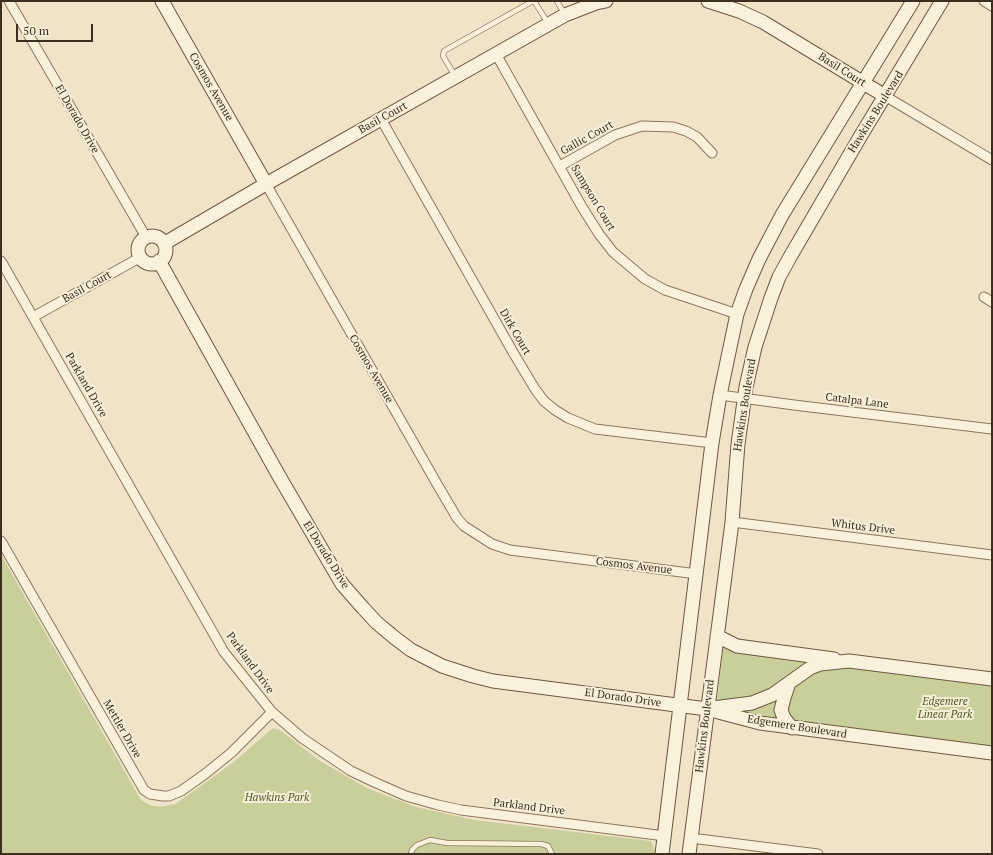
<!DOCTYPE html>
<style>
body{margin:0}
#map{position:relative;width:993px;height:855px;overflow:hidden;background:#f0e4c8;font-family:"PT Serif",serif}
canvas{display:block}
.frame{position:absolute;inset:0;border:2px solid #3d2e20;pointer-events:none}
.scale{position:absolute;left:16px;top:24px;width:77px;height:18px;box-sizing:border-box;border:2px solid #3d2e20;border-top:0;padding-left:5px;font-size:12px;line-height:14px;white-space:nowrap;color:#3d2e20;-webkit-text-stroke:3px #f7eed8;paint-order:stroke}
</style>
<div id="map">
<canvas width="993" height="855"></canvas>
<div class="frame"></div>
<div class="scale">50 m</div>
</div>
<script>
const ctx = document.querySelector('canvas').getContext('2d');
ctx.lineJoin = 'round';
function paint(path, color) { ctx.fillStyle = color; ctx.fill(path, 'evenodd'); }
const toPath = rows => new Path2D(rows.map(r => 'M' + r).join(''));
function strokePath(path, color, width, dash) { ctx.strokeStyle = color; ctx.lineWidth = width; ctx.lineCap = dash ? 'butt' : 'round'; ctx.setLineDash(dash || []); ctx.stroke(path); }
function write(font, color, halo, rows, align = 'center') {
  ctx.font = font + ' "PT Serif",serif'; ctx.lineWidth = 4; ctx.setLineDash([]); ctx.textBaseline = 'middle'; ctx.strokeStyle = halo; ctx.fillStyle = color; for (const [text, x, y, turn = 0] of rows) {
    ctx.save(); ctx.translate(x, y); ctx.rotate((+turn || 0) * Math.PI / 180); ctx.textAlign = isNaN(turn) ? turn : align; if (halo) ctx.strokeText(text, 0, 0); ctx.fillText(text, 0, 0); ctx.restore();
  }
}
paint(toPath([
 [1,555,141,800,150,805,160,807,175,804,191,793,231,764,273,728,280,730,320,761,367,788,416,807,475,820,651,841,656,854,1,854],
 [723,647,992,681,992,747,737,714,716,710]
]), '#c9cf9b');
const lane = toPath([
 [534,1,548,23],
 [557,1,564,13],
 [455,76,443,56,444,51,533,1],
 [411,854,412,850,417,845,430,840,447,843,541,844,548,846,552,854]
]);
const street = toPath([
 [9,1,146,237],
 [984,1,992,6],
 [496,54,582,207,599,234,613,252,645,279,665,290,737,314],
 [885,96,992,160],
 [381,119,514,354,535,389,544,401,555,410,568,418,595,429,712,443],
 [560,166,615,135,642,126,673,127,686,131,697,137,712,153],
 [266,184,437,484,457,518,464,526,492,544,510,550,697,574],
 [1,261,224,652,272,712,302,738,351,771,374,782,406,796,438,805,461,810,665,836],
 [984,297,992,302],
 [33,317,141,257],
 [720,395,794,405,992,429],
 [732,522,992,555],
 [1,541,144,790,150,794,163,796,169,796,181,791,205,774,231,753,272,712],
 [691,838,818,854]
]);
const secondary = toPath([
 [162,1,266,184],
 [708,1,739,11,763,22,885,96],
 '138 250a14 14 0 1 1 28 0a14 14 0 1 1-28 0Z',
 [165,243,266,184,565,15,596,3,606,1],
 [159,261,279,476,342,584,363,608,377,623,395,638,411,650,442,666,473,676,493,681,707,709,760,723,992,753],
 [717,636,737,646,834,659],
 [789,683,784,698,781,710,784,718,792,728],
 [713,708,752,703,772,695,810,668,820,664,849,661,992,679],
 [662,854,712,443,720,395,737,314,746,289,759,259,782,215,913,1],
 [689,854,732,522,738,444,746,387,755,347,771,298,779,277,790,257,860,137,942,1]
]);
strokePath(lane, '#8d765c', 6);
strokePath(street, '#8d765c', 11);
strokePath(secondary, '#6f573f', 15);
strokePath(lane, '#faf1dc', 4.5);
strokePath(street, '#faf1dc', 9);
strokePath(secondary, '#faf1dc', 13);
write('11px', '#3d2e20', '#f7eed8', [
 ["Basil Court",842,70,32],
 ["Cosmos Avenue",211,87,60],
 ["Hawkins Boulevard",876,112,-58],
 ["Basil Court",383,118,-29],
 ["El Dorado Drive",77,119,60],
 ["Gallic Court",587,138,-29],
 ["Sampson Court",593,198,59],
 ["Basil Court",87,287,-29],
 ["Dirk Court",515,332,60],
 ["Cosmos Avenue",371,369,60],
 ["Parkland Drive",86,385,60],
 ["Catalpa Lane",857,401,7],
 ["Hawkins Boulevard",745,405,-81],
 ["Whitus Drive",863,527,7],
 ["El Dorado Drive",326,555,58],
 ["Cosmos Avenue",634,566,7],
 ["Parkland Drive",250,663,54],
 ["El Dorado Drive",623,698,8],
 ["Hawkins Boulevard",705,726,-83],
 ["Edgemere Boulevard",797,727,9],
 ["Mettler Drive",122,729,60],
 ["Parkland Drive",529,807,7]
]);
write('italic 11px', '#4d5a26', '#f7eed8', [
 ["Edgemere",945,702],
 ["Linear Park",945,715],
 ["Hawkins Park",277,798]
]);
</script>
